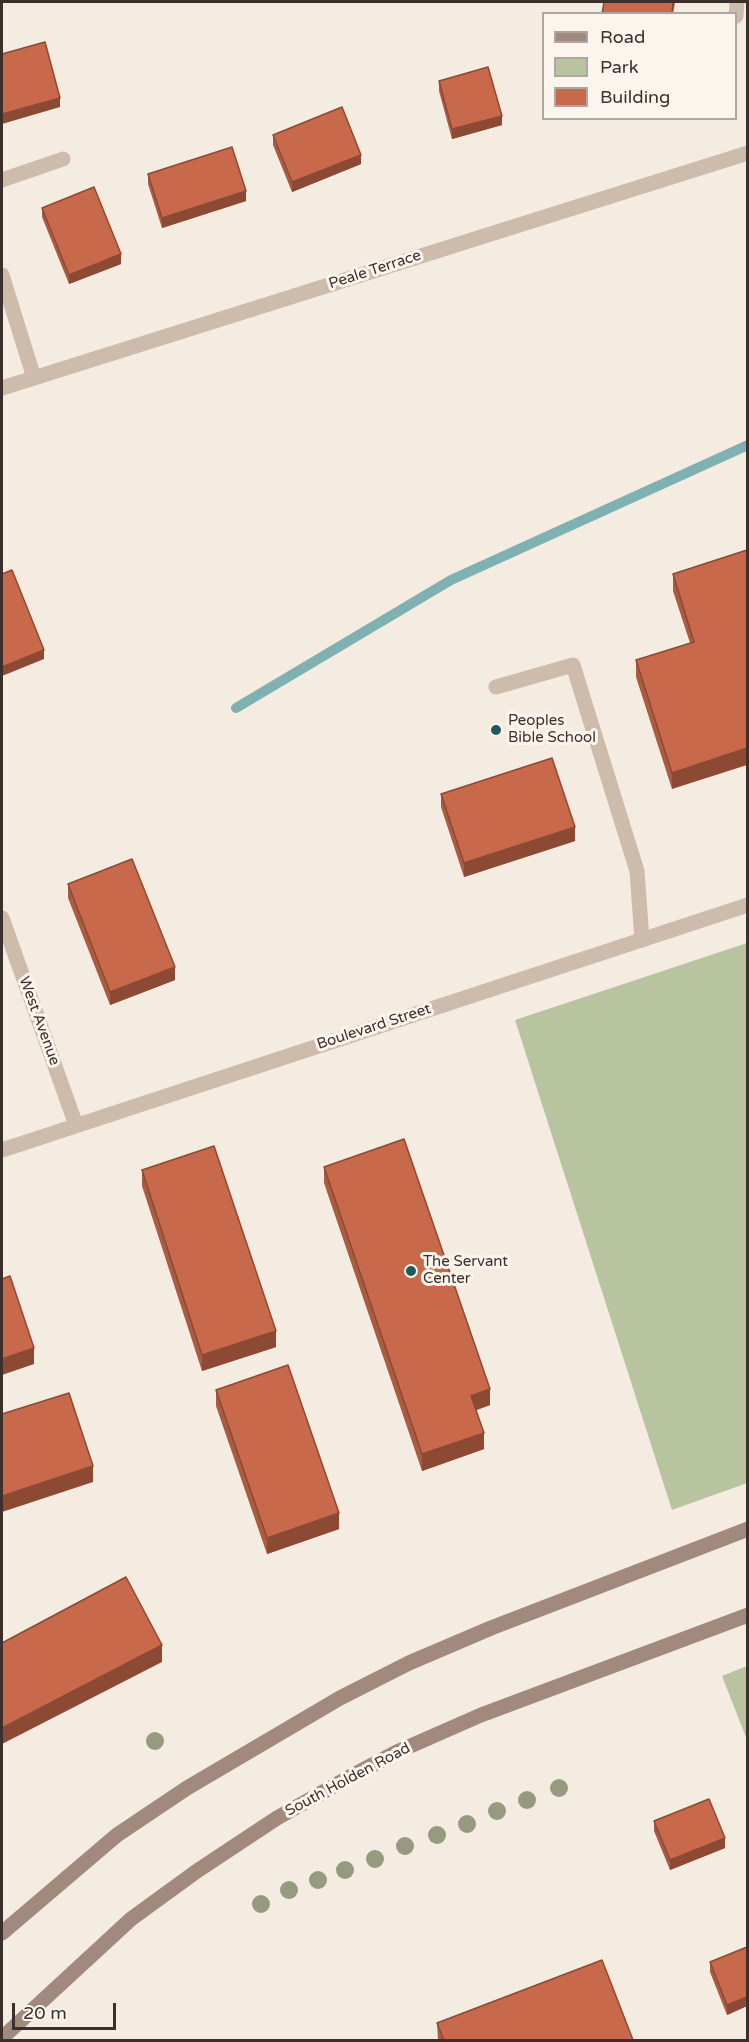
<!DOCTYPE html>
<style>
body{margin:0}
#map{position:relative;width:749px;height:2042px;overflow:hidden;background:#f4ebe1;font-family:"Varela Round",sans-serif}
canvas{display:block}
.frame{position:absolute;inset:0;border:3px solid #3b302b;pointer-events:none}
.legend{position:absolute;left:542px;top:12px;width:195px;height:108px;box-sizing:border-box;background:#fbf5ee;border:2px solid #aea6a0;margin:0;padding:8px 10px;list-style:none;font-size:18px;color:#3b302b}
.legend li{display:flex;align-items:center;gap:12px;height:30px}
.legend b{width:30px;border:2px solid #aea6a0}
.scale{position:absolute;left:12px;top:2003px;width:104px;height:27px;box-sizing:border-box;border:3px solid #3b302b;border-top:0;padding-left:8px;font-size:18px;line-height:21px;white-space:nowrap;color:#3b302b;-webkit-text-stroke:4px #fbf5ee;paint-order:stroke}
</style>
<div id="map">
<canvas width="749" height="2042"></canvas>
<div class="frame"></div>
<ul class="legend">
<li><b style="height:8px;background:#a18a7d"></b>Road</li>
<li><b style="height:16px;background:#b8c4a0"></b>Park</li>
<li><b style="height:16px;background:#c8694b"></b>Building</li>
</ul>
<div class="scale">20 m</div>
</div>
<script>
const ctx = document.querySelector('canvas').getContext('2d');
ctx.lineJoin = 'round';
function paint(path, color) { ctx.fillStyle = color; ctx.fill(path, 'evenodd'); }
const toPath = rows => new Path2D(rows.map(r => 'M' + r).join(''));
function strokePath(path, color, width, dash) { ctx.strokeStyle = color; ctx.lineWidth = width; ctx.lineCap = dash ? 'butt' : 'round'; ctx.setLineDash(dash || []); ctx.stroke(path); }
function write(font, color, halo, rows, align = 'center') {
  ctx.font = font + ' "Varela Round",sans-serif'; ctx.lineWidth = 6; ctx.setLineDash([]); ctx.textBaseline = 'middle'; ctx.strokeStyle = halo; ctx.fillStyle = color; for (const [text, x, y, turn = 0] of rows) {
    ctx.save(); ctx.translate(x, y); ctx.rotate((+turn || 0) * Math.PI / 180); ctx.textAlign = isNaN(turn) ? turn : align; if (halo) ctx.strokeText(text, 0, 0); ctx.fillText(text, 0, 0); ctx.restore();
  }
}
paint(toPath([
 [747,943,747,1483,672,1510,515,1020],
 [747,1666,748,1666,747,1740,722,1676]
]), '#b8c4a0');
strokePath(toPath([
 [236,708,451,580,748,445]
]), '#7fb0b2', 10);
strokePath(toPath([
 [736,16,737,2],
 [2,180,63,159],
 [2,275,34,378],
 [496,687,573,665,637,871,642,940]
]), '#cdbbac', 15);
strokePath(toPath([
 [2,388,748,153],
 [2,918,76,1125],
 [2,1150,748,905]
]), '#cdbbac', 15);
strokePath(toPath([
 [2,1933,117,1835,187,1788,340,1698,409,1663,491,1628,748,1529],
 [2,2038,131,1919,197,1871,277,1818,346,1779,399,1751,481,1715,748,1615]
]), '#a18a7d', 15);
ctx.fillStyle = '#969b7f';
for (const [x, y] of [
 [155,1741],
 [559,1788],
 [527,1800],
 [497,1811],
 [467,1824],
 [437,1835],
 [405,1846],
 [375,1859],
 [345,1870],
 [318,1880],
 [289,1890],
 [261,1904]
]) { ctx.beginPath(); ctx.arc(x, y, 9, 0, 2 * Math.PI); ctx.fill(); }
paint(toPath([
 [439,81,502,125,452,139,439,91],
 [273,135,361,164,292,192,273,145],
 [148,174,246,201,162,228,148,184],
 [42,208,121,264,69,284,42,217],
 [747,550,672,789,636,677,636,660,690,643,673,591,673,574],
 [441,794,575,841,464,877,441,807],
 [68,884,175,980,110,1005,68,898],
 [324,1167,490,1405,476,1410,484,1449,422,1471,324,1183],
 [142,1170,276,1347,202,1371,142,1186],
 [216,1390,339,1529,267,1554,216,1406],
 [654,1821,725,1848,670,1870,654,1831],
 [747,1947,747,2006,727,2015,710,1972,710,1962],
 [437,2023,633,2040,438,2040]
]), '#ac5a40');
paint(toPath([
 [673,2,675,2,673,14,672,14],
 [60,98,60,107,2,124,2,114],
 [502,116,502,125,452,139,452,129],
 [361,155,361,164,292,192,292,182],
 [246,191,246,201,162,228,162,218],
 [121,254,121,264,69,284,69,275],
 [44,650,44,659,2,676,2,667],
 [747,748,747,765,672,789,672,773],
 [575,827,575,841,464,877,464,863],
 [175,967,175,980,110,1005,110,992],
 [276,1331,276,1347,202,1371,202,1355],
 [34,1348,34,1364,2,1375,2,1359],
 [490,1389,490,1405,471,1412,471,1396],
 [484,1433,484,1449,422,1471,422,1454],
 [93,1466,93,1482,2,1512,2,1496],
 [339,1513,339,1529,267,1554,267,1538],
 [162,1645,162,1662,2,1744,2,1728],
 [725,1838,725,1848,670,1870,670,1860],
 [747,1997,747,2006,727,2015,727,2005]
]), '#8c4a34');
const building = toPath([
 [604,2,673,2,672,14,602,14,604,2],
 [45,42,60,98,2,114,2,54,45,42],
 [488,67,502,116,452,129,439,81,488,67],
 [342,107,361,155,292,182,273,135,342,107],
 [232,147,246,191,162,218,148,174,232,147],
 [94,187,121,254,69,275,42,208,94,187],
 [747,550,747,748,672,773,636,660,694,642,673,574,747,550],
 [12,570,44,650,2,667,2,574,12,570],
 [552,758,575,827,464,863,441,794,552,758],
 [132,859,175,967,110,992,68,884,132,859],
 [404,1139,490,1389,471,1396,484,1433,422,1454,324,1167,404,1139],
 [214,1146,276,1331,202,1355,142,1170,214,1146],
 [10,1276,34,1348,2,1359,2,1279,10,1276],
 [288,1365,339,1513,267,1538,216,1390,288,1365],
 [69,1393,93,1466,2,1496,2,1414,69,1393],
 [126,1577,162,1645,2,1728,2,1643,126,1577],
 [709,1799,725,1838,670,1860,654,1821,709,1799],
 [747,1947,747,1997,727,2005,710,1962,747,1947],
 [602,1960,633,2040,444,2040,437,2023,602,1960]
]);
paint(building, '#c8694b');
strokePath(building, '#8c4a34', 1.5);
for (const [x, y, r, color] of [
 [496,730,6,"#1f5a5e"],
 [411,1271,6,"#1f5a5e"]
]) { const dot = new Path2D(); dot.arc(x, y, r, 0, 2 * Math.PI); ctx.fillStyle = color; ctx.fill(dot); strokePath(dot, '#fbf5ee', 2); }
write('15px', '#3b302b', '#fbf5ee', [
 ["Peale Terrace",375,270,-18],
 ["West Avenue",39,1021,70],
 ["Boulevard Street",374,1027,-18],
 ["South Holden Road",348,1780,-28]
]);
write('15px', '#3b302b', '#fbf5ee', [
 ["Peoples",508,721],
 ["Bible School",508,738],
 ["The Servant",423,1262],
 ["Center",423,1279]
], 'left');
</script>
